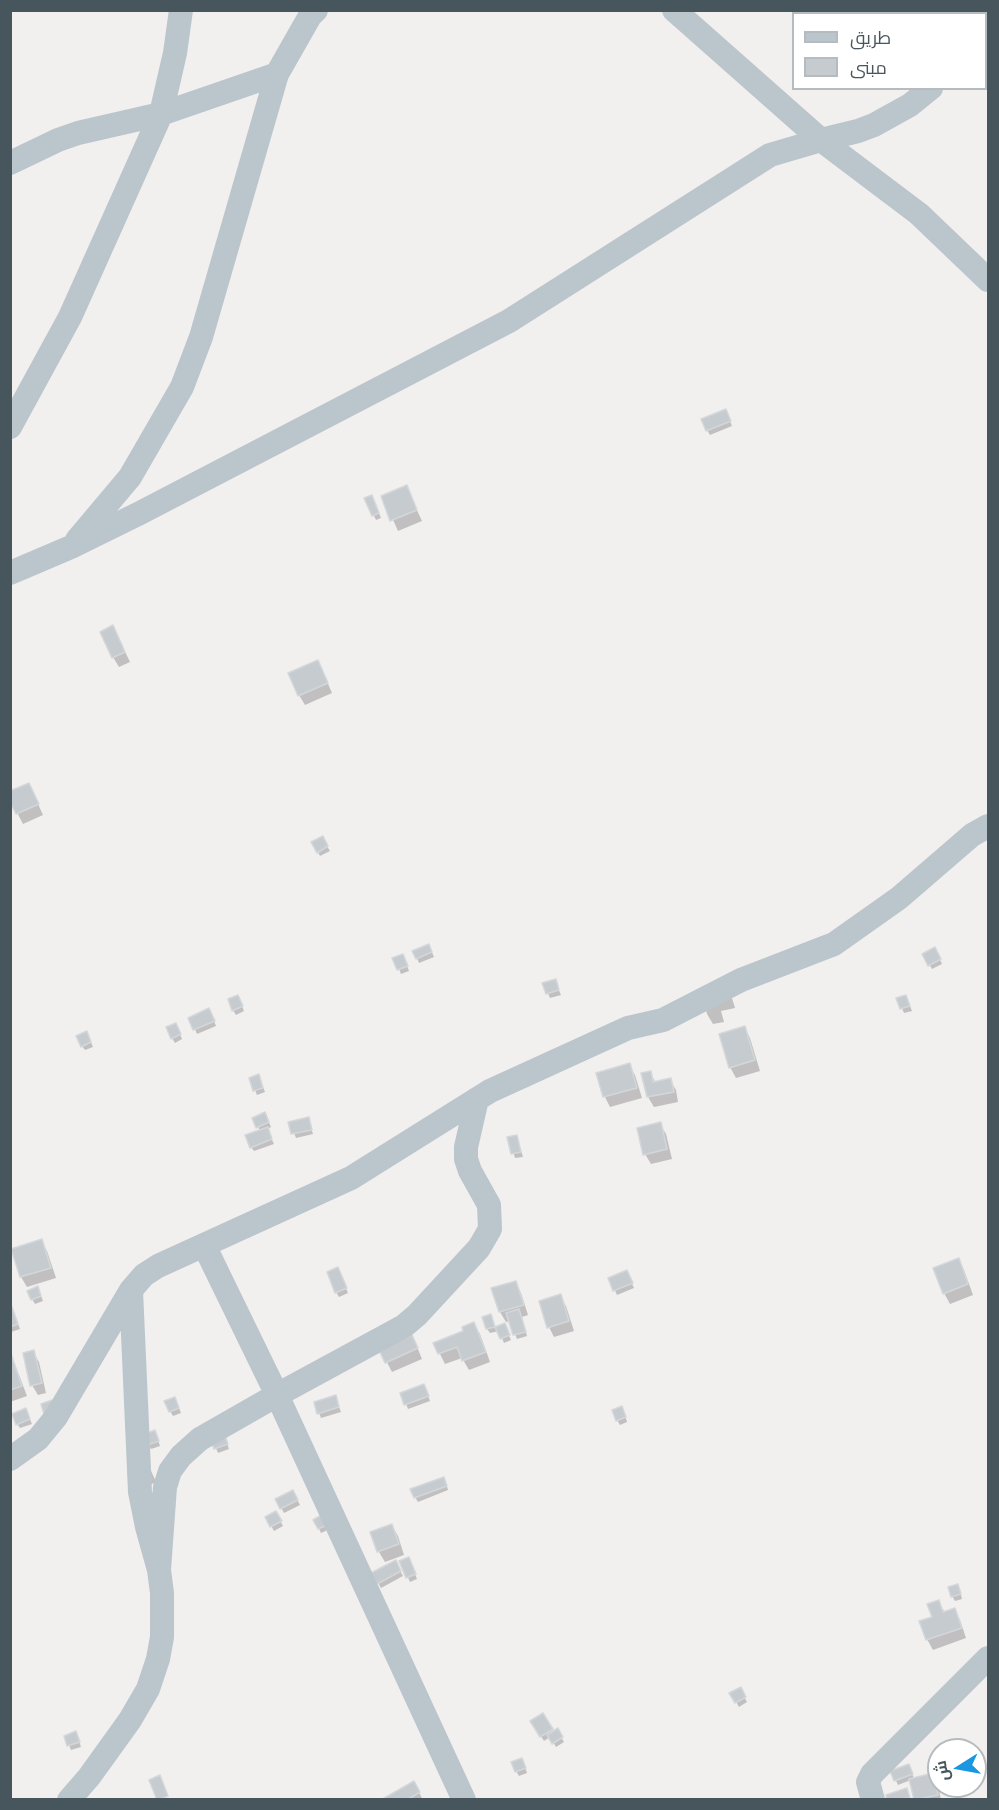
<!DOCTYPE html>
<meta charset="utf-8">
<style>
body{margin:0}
#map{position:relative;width:999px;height:1810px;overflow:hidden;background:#f2efef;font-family:"Archivo Narrow",Cairo,sans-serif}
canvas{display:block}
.frame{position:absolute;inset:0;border:12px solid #47565c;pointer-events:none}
.legend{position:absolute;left:792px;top:12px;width:195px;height:78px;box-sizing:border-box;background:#fff;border:2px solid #b5bbbe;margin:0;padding:8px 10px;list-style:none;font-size:18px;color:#47565c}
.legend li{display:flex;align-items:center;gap:12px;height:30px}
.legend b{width:30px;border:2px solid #b5bbbe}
.north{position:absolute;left:927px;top:1738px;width:60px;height:60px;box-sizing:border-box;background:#fff;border:2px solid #b5bbbe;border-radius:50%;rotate:259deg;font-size:16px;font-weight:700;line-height:24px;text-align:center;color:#47565c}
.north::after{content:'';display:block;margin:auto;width:21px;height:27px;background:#1997e1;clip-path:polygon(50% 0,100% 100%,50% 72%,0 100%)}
</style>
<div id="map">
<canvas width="999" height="1810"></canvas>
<div class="frame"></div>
<ul class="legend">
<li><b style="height:8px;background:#bbc6cc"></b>طريق</li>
<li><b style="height:16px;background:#c6cbcf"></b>مبنى</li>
</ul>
<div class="north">ش</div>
</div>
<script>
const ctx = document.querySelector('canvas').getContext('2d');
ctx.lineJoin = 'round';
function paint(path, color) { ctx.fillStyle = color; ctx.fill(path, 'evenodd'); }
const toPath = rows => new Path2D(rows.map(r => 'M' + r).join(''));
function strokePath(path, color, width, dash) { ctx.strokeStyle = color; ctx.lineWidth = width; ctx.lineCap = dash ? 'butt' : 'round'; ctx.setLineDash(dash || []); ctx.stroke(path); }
paint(toPath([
 [728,416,732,426,710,435,707,430],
 [406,487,422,521,398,531,383,497],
 [366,499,374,501,381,518,376,520],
 [118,637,130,662,119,667,113,657],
 [323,672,332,693,305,705,299,695],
 [34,795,43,815,23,824,10,799],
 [322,838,330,851,320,856,313,843],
 [935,949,942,964,932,969,924,955],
 [431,950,434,957,419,963,417,958],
 [405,960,409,971,401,974,399,969],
 [555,981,561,995,550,998,544,984],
 [701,990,731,995,735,1008,721,1011,724,1022,713,1024,707,1014],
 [898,999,908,1001,912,1011,904,1013],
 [240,1001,244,1011,236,1015,233,1010],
 [211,1014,216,1026,197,1034,190,1018],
 [745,1028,750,1038,760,1071,736,1078,730,1067],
 [178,1029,182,1039,175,1043,172,1038],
 [89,1038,93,1047,85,1050,82,1046],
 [629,1065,635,1075,642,1098,610,1107,605,1097,598,1074],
 [650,1073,656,1083,670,1080,676,1090,678,1102,654,1107,648,1097,643,1074],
 [259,1076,265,1092,257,1095,255,1090],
 [254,1118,267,1118,271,1127,267,1129,274,1144,254,1151,251,1147,260,1131],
 [308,1119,313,1134,296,1138,290,1123],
 [660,1124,666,1134,672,1159,651,1164,645,1154],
 [517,1137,523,1157,515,1158,509,1138],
 [41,1241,47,1251,56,1278,27,1287,21,1277,13,1250],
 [958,1260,964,1270,973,1295,950,1304,944,1293],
 [340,1274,348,1293,339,1297,336,1292],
 [629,1277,634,1288,617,1295,610,1279],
 [515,1282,521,1293,528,1315,522,1317,527,1336,517,1339,510,1321,506,1322,500,1312,493,1289],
 [40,1293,43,1301,35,1304,32,1299],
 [560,1296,566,1306,574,1331,554,1337,549,1327],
 [10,1309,14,1313,20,1329,11,1332],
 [493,1321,495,1328,504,1325,511,1340,504,1343,499,1331,490,1333,487,1329],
 [474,1324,480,1334,490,1362,469,1370,462,1358,445,1364,435,1344,465,1332],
 [417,1347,422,1359,392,1372,381,1351],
 [10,1351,27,1396,10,1402],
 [33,1352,39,1362,46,1393,38,1395,32,1385],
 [426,1390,430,1401,408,1409,402,1394],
 [335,1396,341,1412,321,1418,319,1413],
 [177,1403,181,1413,173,1416,170,1411],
 [624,1412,627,1422,620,1425,617,1420],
 [28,1415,32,1424,20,1428,17,1424],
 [157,1437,160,1446,151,1449,149,1445],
 [212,1439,226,1440,229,1449,218,1453],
 [148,1464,156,1482,134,1492,127,1473],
 [446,1483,448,1490,418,1502,415,1497],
 [293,1492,300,1505,284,1513,277,1500],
 [276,1513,283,1526,274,1531,267,1518],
 [315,1520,330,1529,321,1533],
 [392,1526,398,1536,404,1555,385,1562,379,1552,372,1532],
 [395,1562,403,1576,381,1588,373,1574],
 [401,1562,411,1564,417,1579,410,1582],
 [960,1590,962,1599,955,1601,952,1596],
 [939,1602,945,1613,954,1610,960,1620,966,1638,933,1650,927,1639],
 [740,1689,747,1702,739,1707,731,1693],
 [543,1715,554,1732,557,1730,564,1742,556,1747,550,1737,544,1741,532,1722],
 [66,1737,78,1738,81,1747,71,1750],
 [524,1764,527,1773,519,1776,516,1771],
 [911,1770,914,1779,932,1775,938,1785,941,1800,915,1800,911,1780,898,1785,892,1772],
 [414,1783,423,1800,384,1800]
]), '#0003');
const building = toPath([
 [726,409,731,421,706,431,701,419,726,409],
 [407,485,417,510,390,521,381,496,407,485],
 [372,495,379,513,372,516,364,498,372,495],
 [113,625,125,652,112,658,100,632,113,625],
 [318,660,328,683,298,696,288,673,318,660],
 [29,783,39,804,16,814,10,802,10,791,29,783],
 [323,836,328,846,317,853,311,842,323,836],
 [429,944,432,952,416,959,412,951,429,944],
 [935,947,941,959,928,966,922,954,935,947],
 [403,954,408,966,397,970,392,958,403,954],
 [556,979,559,990,546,994,542,983,556,979],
 [238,995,243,1006,232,1011,228,999,238,995],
 [906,995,910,1006,900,1009,896,998,906,995],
 [209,1008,215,1021,193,1030,188,1018,209,1008],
 [176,1023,181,1034,171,1039,166,1027,176,1023],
 [745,1026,755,1060,729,1068,719,1034,745,1026],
 [87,1031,91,1042,81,1047,76,1036,87,1031],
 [630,1063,637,1088,603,1097,596,1073,630,1063],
 [651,1071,653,1082,671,1078,674,1092,647,1097,641,1073,651,1071],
 [259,1074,263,1088,253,1091,249,1078,259,1074],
 [265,1112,269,1122,256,1128,252,1118,265,1112],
 [309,1117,312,1130,291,1134,288,1122,309,1117],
 [661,1122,667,1149,643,1155,637,1128,661,1122],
 [268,1127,272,1139,250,1148,245,1135,268,1127],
 [517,1135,521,1152,511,1154,507,1137,517,1135],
 [42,1239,51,1268,20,1277,11,1249,42,1239],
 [959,1258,968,1284,943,1294,933,1268,959,1258],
 [338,1267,347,1288,335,1293,327,1272,338,1267],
 [627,1270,633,1283,613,1291,608,1278,627,1270],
 [516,1281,524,1305,499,1312,491,1288,516,1281],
 [38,1286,41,1296,31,1300,27,1291,38,1286],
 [561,1294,569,1321,547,1328,539,1301,561,1294],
 [12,1307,18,1324,10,1327,10,1308,12,1307],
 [519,1309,526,1332,513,1335,506,1313,519,1309],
 [491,1314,495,1327,486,1329,482,1317,491,1314],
 [474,1322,486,1352,462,1361,457,1347,438,1354,433,1343,463,1331,462,1327,474,1322],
 [505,1323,510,1335,500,1339,495,1327,505,1323],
 [412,1335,418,1348,385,1363,379,1350,412,1335],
 [34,1350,42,1383,30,1386,23,1353,34,1350],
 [10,1351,22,1386,10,1390,10,1351],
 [424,1384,429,1396,404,1405,400,1393,424,1384],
 [336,1395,339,1407,317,1414,314,1402,336,1395],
 [175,1397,179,1408,169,1412,164,1401,175,1397],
 [52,1400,55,1410,44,1414,41,1404,52,1400],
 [622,1406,626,1417,616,1421,612,1410,622,1406],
 [26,1408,30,1419,16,1425,12,1414,26,1408],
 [155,1430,159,1441,147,1445,143,1435,155,1430],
 [224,1433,228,1444,214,1449,210,1438,224,1433],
 [444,1477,447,1486,414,1498,410,1489,444,1477],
 [293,1490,298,1500,280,1509,275,1499,293,1490],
 [276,1511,282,1521,270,1527,265,1517,276,1511],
 [323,1514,329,1524,318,1529,313,1520,323,1514],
 [392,1524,399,1544,377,1552,370,1532,392,1524],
 [409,1557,416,1574,406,1578,399,1561,409,1557],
 [396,1560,401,1571,377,1584,371,1573,396,1560],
 [958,1584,961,1594,951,1597,948,1587,958,1584],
 [939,1600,943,1612,955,1608,962,1628,926,1640,919,1621,932,1617,927,1604,939,1600],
 [741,1687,746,1697,735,1703,729,1693,741,1687],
 [543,1713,553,1729,540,1737,530,1721,543,1713],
 [558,1728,563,1737,552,1744,547,1735,558,1728],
 [76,1731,80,1742,67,1746,64,1736,76,1731],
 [522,1758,526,1768,515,1772,511,1762,522,1758],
 [909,1764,913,1774,894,1781,890,1771,909,1764],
 [933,1773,938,1795,914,1800,909,1779,933,1773],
 [160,1775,168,1796,157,1800,149,1780,160,1775],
 [414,1781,420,1792,407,1800,381,1800,414,1781],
 [907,1788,910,1798,887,1800,886,1795,907,1788]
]);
paint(building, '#c6cbcf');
strokePath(building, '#d3d7da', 1.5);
strokePath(toPath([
 [674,10,821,140,919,214,988,280],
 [986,36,988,33],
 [10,163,58,140,78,133,161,114,277,74,310,16,316,10],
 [10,427,70,317,161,114,175,53,181,10],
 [77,540,130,477,182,387,201,337,277,74],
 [10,573,71,547,140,513,509,321,770,155,821,140,858,131,874,125,910,105,931,88],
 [204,1245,277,1395,464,1800],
 [10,1459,38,1439,56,1417,131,1290,144,1275,158,1266,351,1178,490,1091,628,1028,663,1020,741,980,834,944,899,898,972,835,988,826],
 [159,1570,165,1487,170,1471,181,1456,200,1439,277,1395,404,1326,417,1315,479,1248,490,1229,489,1205,470,1171,466,1159,466,1147,477,1099],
 [69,1800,89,1777,130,1720,148,1689,158,1659,162,1637,162,1593,159,1570,147,1527,140,1492,131,1290],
 [873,1800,868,1782,872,1774,988,1658]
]), '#bbc6cc', 24);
</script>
